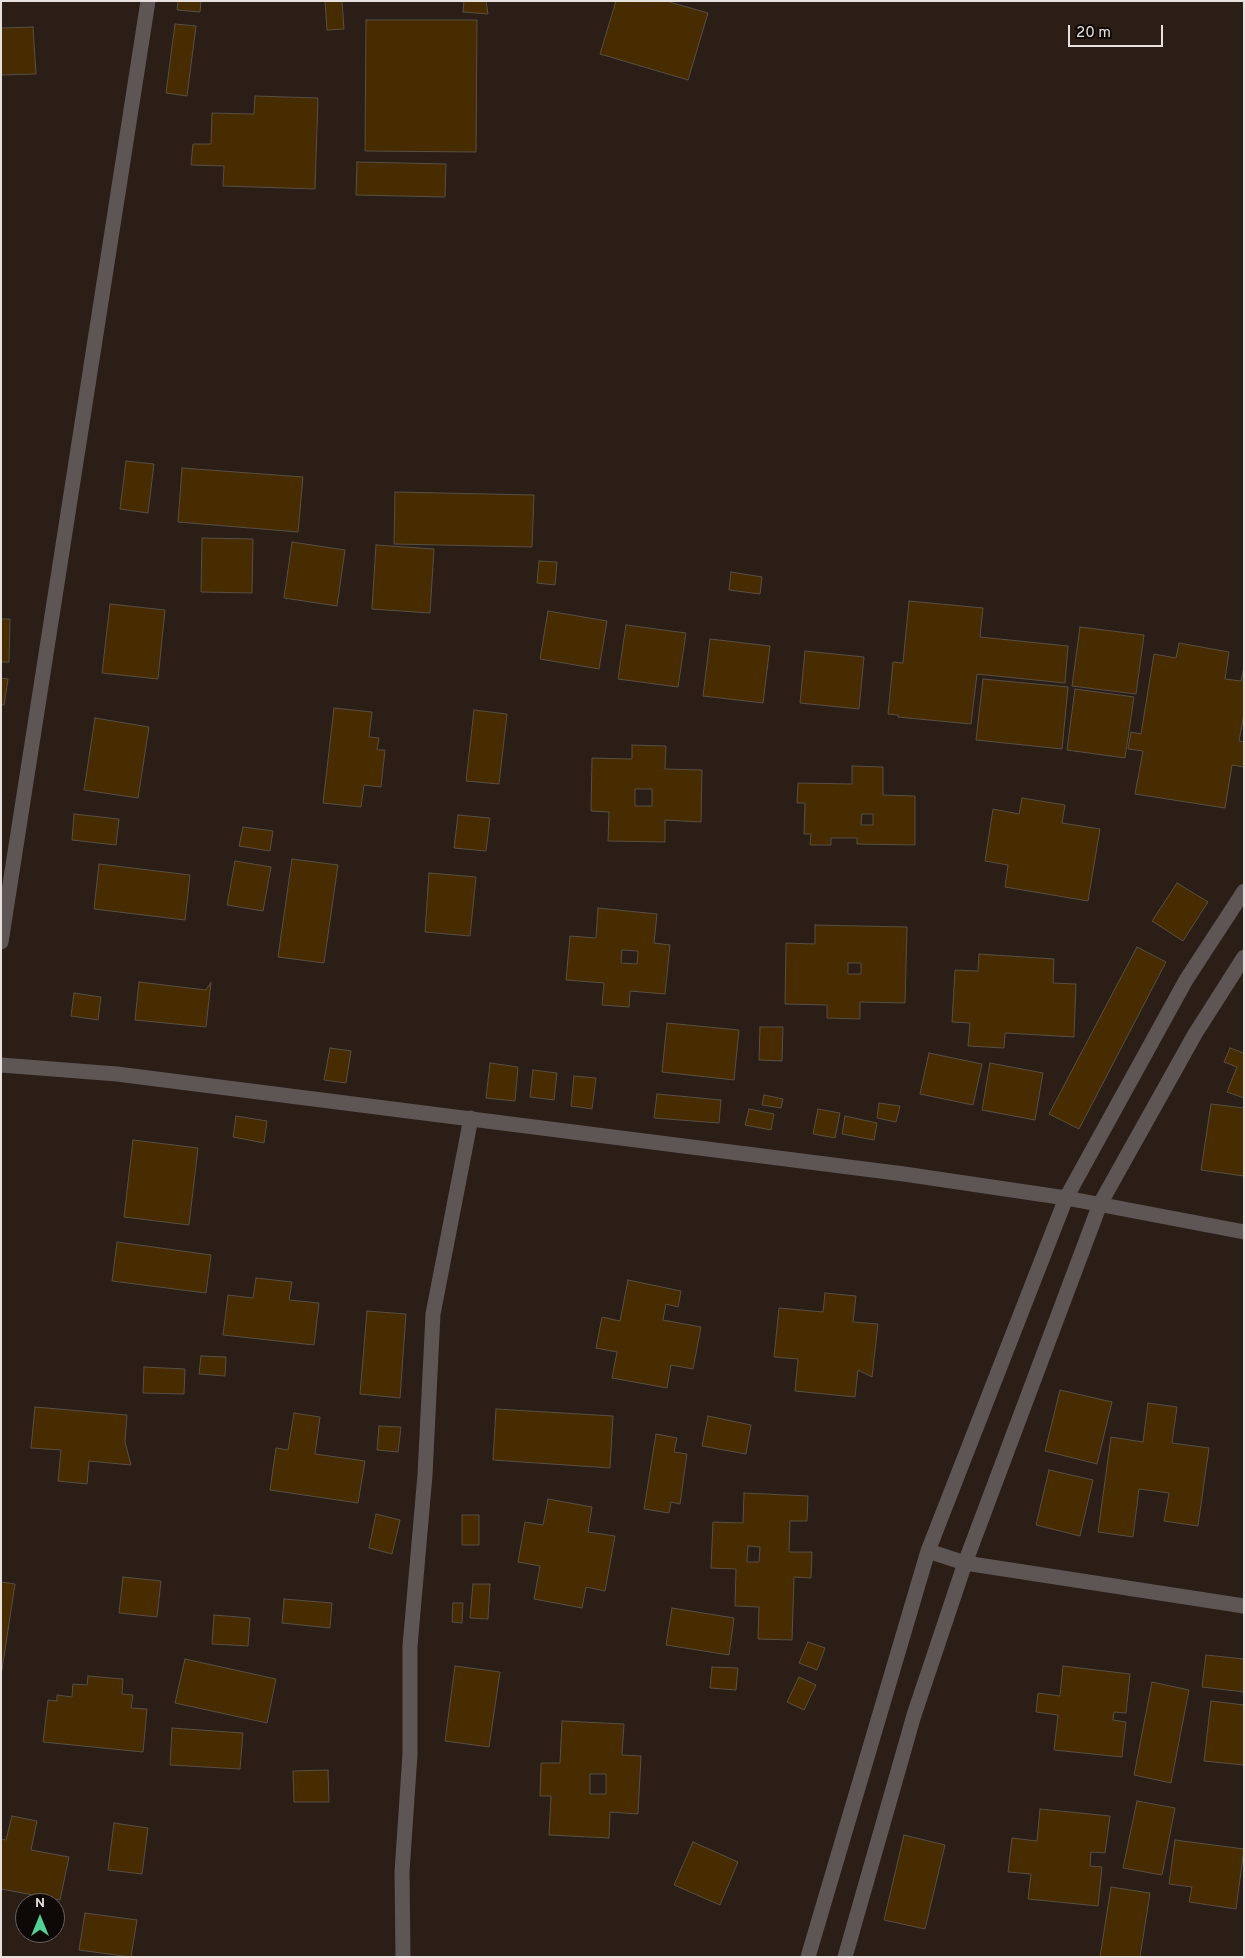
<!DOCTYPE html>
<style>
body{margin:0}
#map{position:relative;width:1245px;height:1958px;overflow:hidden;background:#2a1e17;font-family:Overpass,sans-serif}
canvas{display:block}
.frame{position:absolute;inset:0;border:2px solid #e8e0dc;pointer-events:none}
.north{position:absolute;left:15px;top:1893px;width:50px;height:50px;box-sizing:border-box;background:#0e0907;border:1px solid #655f5c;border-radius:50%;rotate:0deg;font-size:14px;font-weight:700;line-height:20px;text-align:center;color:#e8e0dc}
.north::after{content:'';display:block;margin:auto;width:18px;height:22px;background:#51d397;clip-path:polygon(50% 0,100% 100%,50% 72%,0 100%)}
.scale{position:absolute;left:1068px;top:25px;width:95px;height:22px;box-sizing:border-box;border:2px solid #e8e0dc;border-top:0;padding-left:6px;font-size:15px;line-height:18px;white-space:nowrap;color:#e8e0dc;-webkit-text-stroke:4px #0e0907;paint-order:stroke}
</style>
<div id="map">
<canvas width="1245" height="1958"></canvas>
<div class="frame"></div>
<div class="north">N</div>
<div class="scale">20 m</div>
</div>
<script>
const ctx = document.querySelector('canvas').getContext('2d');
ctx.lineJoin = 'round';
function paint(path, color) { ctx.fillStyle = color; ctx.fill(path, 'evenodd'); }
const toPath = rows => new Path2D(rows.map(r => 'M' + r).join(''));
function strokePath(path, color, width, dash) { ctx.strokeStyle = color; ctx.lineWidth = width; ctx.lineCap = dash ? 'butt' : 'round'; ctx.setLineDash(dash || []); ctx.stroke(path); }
const building = toPath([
 [178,1,201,1,200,12,177,10,178,1],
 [325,1,342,1,344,29,327,30,325,1],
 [464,1,486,1,488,14,463,12,464,1],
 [616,1,666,1,708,13,688,80,600,54,616,1],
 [366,20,477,20,476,152,365,151,366,20],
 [175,24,196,26,187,96,166,93,175,24],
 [33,27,36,74,1,75,1,28,33,27],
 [255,96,318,98,315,189,223,186,224,166,191,165,193,144,211,144,212,113,254,114,255,96],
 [357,162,446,164,445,197,356,195,357,162],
 [126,461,154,464,148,513,120,509,126,461],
 [182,468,303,477,298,532,178,522,182,468],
 [395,492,534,495,532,547,394,544,395,492],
 [202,538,253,539,252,593,201,592,202,538],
 [292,542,345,550,337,606,284,598,292,542],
 [376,545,434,549,430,613,372,609,376,545],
 [539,561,557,562,555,585,537,583,539,561],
 [731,572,762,577,760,594,729,590,731,572],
 [909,601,983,608,980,637,1068,646,1065,683,977,674,971,724,898,717,898,715,888,714,893,662,903,663,909,601],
 [110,604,165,610,158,679,102,673,110,604],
 [548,611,607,621,599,669,540,659,548,611],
 [1,619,10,619,9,662,1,662,1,619],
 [626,625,686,633,678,687,618,679,626,625],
 [1080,627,1144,635,1136,694,1072,686,1080,627],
 [710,639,770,646,763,703,703,696,710,639],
 [1179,643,1229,652,1225,679,1241,681,1244,667,1244,714,1239,741,1244,742,1244,767,1232,765,1225,808,1135,794,1143,751,1128,749,1131,732,1141,734,1154,654,1176,658,1179,643],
 [805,651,864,657,859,709,800,703,805,651],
 [1,678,8,679,4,705,1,705,1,678],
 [983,679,1068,687,1062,749,976,740,983,679],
 [1075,689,1134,697,1125,758,1067,750,1075,689],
 [334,708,372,712,369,737,379,738,377,750,385,750,381,787,364,785,361,807,323,803,334,708],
 [474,710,507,714,499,784,466,781,474,710],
 [95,718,149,727,138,798,84,790,95,718],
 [632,745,666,746,665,769,702,770,701,822,665,820,665,842,608,841,609,812,591,811,592,758,632,759,632,745],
 [635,789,652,789,652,806,635,806,635,789],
 [852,766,883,767,883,795,915,796,915,845,857,844,857,838,831,838,831,845,810,845,811,834,804,834,805,803,797,803,798,783,852,784,852,766],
 [862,814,873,814,873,825,861,825,862,814],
 [1022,798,1065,805,1062,823,1100,829,1088,901,1005,887,1008,865,985,861,993,809,1019,814,1022,798],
 [74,814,119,819,116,845,72,840,74,814],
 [458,815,490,818,486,851,454,848,458,815],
 [243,827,273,831,270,851,239,846,243,827],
 [292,859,338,865,324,963,278,957,292,859],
 [235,861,271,867,263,911,227,905,235,861],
 [99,864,190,875,185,920,94,909,99,864],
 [429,873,476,877,470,936,425,932,429,873],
 [1177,883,1208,902,1183,941,1152,921,1177,883],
 [598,908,657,914,654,943,670,945,665,994,630,991,629,1007,602,1005,604,983,566,980,570,936,596,938,598,908],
 [622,950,638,951,637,964,621,963,622,950],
 [815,925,907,927,905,1003,860,1002,860,1019,827,1018,827,1005,785,1004,786,943,815,944,815,925],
 [848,963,861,963,861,974,848,974,848,963],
 [1137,947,1166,962,1079,1129,1049,1114,1137,947],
 [979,954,1054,959,1053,983,1076,984,1074,1037,1005,1033,1004,1048,968,1046,970,1023,952,1022,955,970,978,971,979,954],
 [139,982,206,990,211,982,206,1027,135,1020,139,982],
 [74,993,101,997,98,1020,71,1016,74,993],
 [667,1023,739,1030,734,1080,662,1072,667,1023],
 [760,1027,783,1027,782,1061,759,1060,760,1027],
 [330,1048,351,1051,346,1083,324,1080,330,1048],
 [1230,1048,1244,1053,1244,1098,1227,1092,1237,1067,1224,1062,1230,1048],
 [929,1053,982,1064,973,1105,920,1094,929,1053],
 [490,1063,518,1067,515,1101,486,1098,490,1063],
 [990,1063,1043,1073,1035,1120,982,1110,990,1063],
 [533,1070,557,1073,554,1100,530,1097,533,1070],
 [574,1076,596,1078,592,1109,571,1106,574,1076],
 [657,1094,721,1100,719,1123,654,1118,657,1094],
 [764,1095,783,1099,781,1108,762,1105,764,1095],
 [879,1103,900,1106,896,1122,877,1118,879,1103],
 [1211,1104,1244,1108,1244,1176,1201,1170,1211,1104],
 [749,1109,774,1114,771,1130,745,1125,749,1109],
 [818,1109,840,1113,835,1138,813,1134,818,1109],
 [236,1116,267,1121,264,1143,233,1137,236,1116],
 [845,1116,877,1123,874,1140,842,1134,845,1116],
 [133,1140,198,1148,189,1225,124,1217,133,1140],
 [117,1242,211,1255,206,1293,112,1281,117,1242],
 [256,1278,292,1282,289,1300,319,1303,314,1345,223,1335,228,1295,253,1298,256,1278],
 [628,1280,681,1291,678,1307,666,1304,663,1320,701,1327,693,1369,671,1365,667,1388,612,1378,617,1352,596,1348,602,1317,620,1321,628,1280],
 [825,1293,856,1296,853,1322,878,1324,872,1377,858,1370,855,1397,795,1391,798,1359,774,1357,779,1308,823,1312,825,1293],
 [367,1311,406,1314,400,1398,360,1394,367,1311],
 [201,1356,226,1357,225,1376,199,1374,201,1356],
 [144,1367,185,1369,184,1394,143,1393,144,1367],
 [1060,1390,1112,1402,1097,1464,1045,1451,1060,1390],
 [1148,1403,1177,1407,1172,1443,1209,1448,1198,1526,1164,1521,1169,1493,1139,1489,1133,1537,1098,1532,1111,1437,1143,1442,1148,1403],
 [35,1407,127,1415,125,1442,131,1465,89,1461,87,1484,58,1481,61,1450,31,1448,35,1407],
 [496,1409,613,1416,610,1468,493,1460,496,1409],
 [294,1413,320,1417,315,1454,365,1461,358,1503,270,1490,276,1448,288,1450,294,1413],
 [708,1416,751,1425,746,1454,702,1446,708,1416],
 [379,1426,401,1427,398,1452,377,1450,379,1426],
 [656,1434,677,1438,674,1452,687,1454,680,1504,671,1502,669,1513,644,1509,656,1434],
 [1049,1470,1093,1480,1080,1536,1036,1525,1049,1470],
 [744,1493,808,1496,807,1521,790,1521,789,1552,812,1552,811,1578,794,1577,792,1640,758,1639,759,1607,735,1606,736,1569,711,1568,713,1522,743,1523,744,1493],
 [748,1546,760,1547,759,1562,747,1562,748,1546],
 [548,1499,592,1507,588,1532,615,1536,605,1591,586,1587,582,1608,534,1599,540,1566,518,1562,525,1522,543,1525,548,1499],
 [376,1514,400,1520,392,1554,369,1548,376,1514],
 [462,1515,479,1515,479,1545,462,1545,462,1515],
 [123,1577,161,1581,157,1617,119,1613,123,1577],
 [1,1582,15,1584,1,1676,1,1582],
 [473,1584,490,1584,488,1619,470,1618,473,1584],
 [284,1599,332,1603,330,1628,282,1623,284,1599],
 [453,1603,463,1603,462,1623,452,1622,453,1603],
 [672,1608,734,1618,729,1655,666,1645,672,1608],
 [214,1615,250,1618,248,1646,212,1644,214,1615],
 [808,1642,825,1648,817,1670,799,1663,808,1642],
 [1206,1655,1244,1659,1244,1692,1202,1687,1206,1655],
 [185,1659,276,1679,267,1723,175,1703,185,1659],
 [455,1666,500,1672,489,1747,445,1741,455,1666],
 [1063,1666,1130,1674,1126,1713,1114,1712,1113,1720,1126,1722,1122,1757,1054,1750,1058,1715,1036,1712,1038,1693,1060,1696,1063,1666],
 [712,1667,738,1668,736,1690,710,1688,712,1667],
 [88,1676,123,1679,122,1694,133,1695,131,1708,147,1709,143,1752,43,1742,48,1700,57,1701,57,1695,72,1697,73,1684,87,1685,88,1676],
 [799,1677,816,1685,804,1710,787,1702,799,1677],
 [1152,1682,1189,1690,1171,1783,1134,1775,1152,1682],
 [1211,1701,1244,1705,1244,1765,1204,1761,1211,1701],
 [562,1721,624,1724,622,1755,641,1756,638,1814,610,1812,609,1838,549,1835,551,1796,540,1796,541,1763,560,1763,562,1721],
 [590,1774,606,1774,606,1794,590,1794,590,1774],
 [172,1728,243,1733,240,1769,170,1765,172,1728],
 [328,1770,329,1802,294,1802,293,1771,328,1770],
 [1137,1801,1175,1808,1162,1875,1123,1868,1137,1801],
 [1040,1809,1110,1816,1105,1853,1091,1852,1090,1866,1102,1867,1098,1906,1028,1899,1031,1874,1008,1872,1012,1838,1037,1841,1040,1809],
 [12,1816,37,1821,31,1850,69,1857,60,1900,1,1889,1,1839,6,1840,12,1816],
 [114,1823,148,1828,142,1874,108,1870,114,1823],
 [904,1835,945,1845,925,1929,884,1920,904,1835],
 [1175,1840,1244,1849,1236,1909,1189,1902,1192,1887,1169,1884,1175,1840],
 [693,1842,738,1862,720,1905,674,1885,693,1842],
 [1111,1887,1150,1893,1140,1957,1100,1957,1111,1887],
 [85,1913,137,1920,131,1957,79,1950,85,1913]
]);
paint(building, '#472c00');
strokePath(building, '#584f44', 1);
strokePath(toPath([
 [1,942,148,1],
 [1,1065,117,1074,904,1174,1066,1198,1244,1232],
 [928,1551,965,1563,1244,1606],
 [403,1957,402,1872,410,1754,410,1646,425,1475,433,1314,471,1118],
 [808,1957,928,1551,1066,1198,1186,980,1244,891],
 [845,1957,914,1715,965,1563,1100,1204,1195,1034,1244,957]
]), '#5d5655', 15);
</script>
